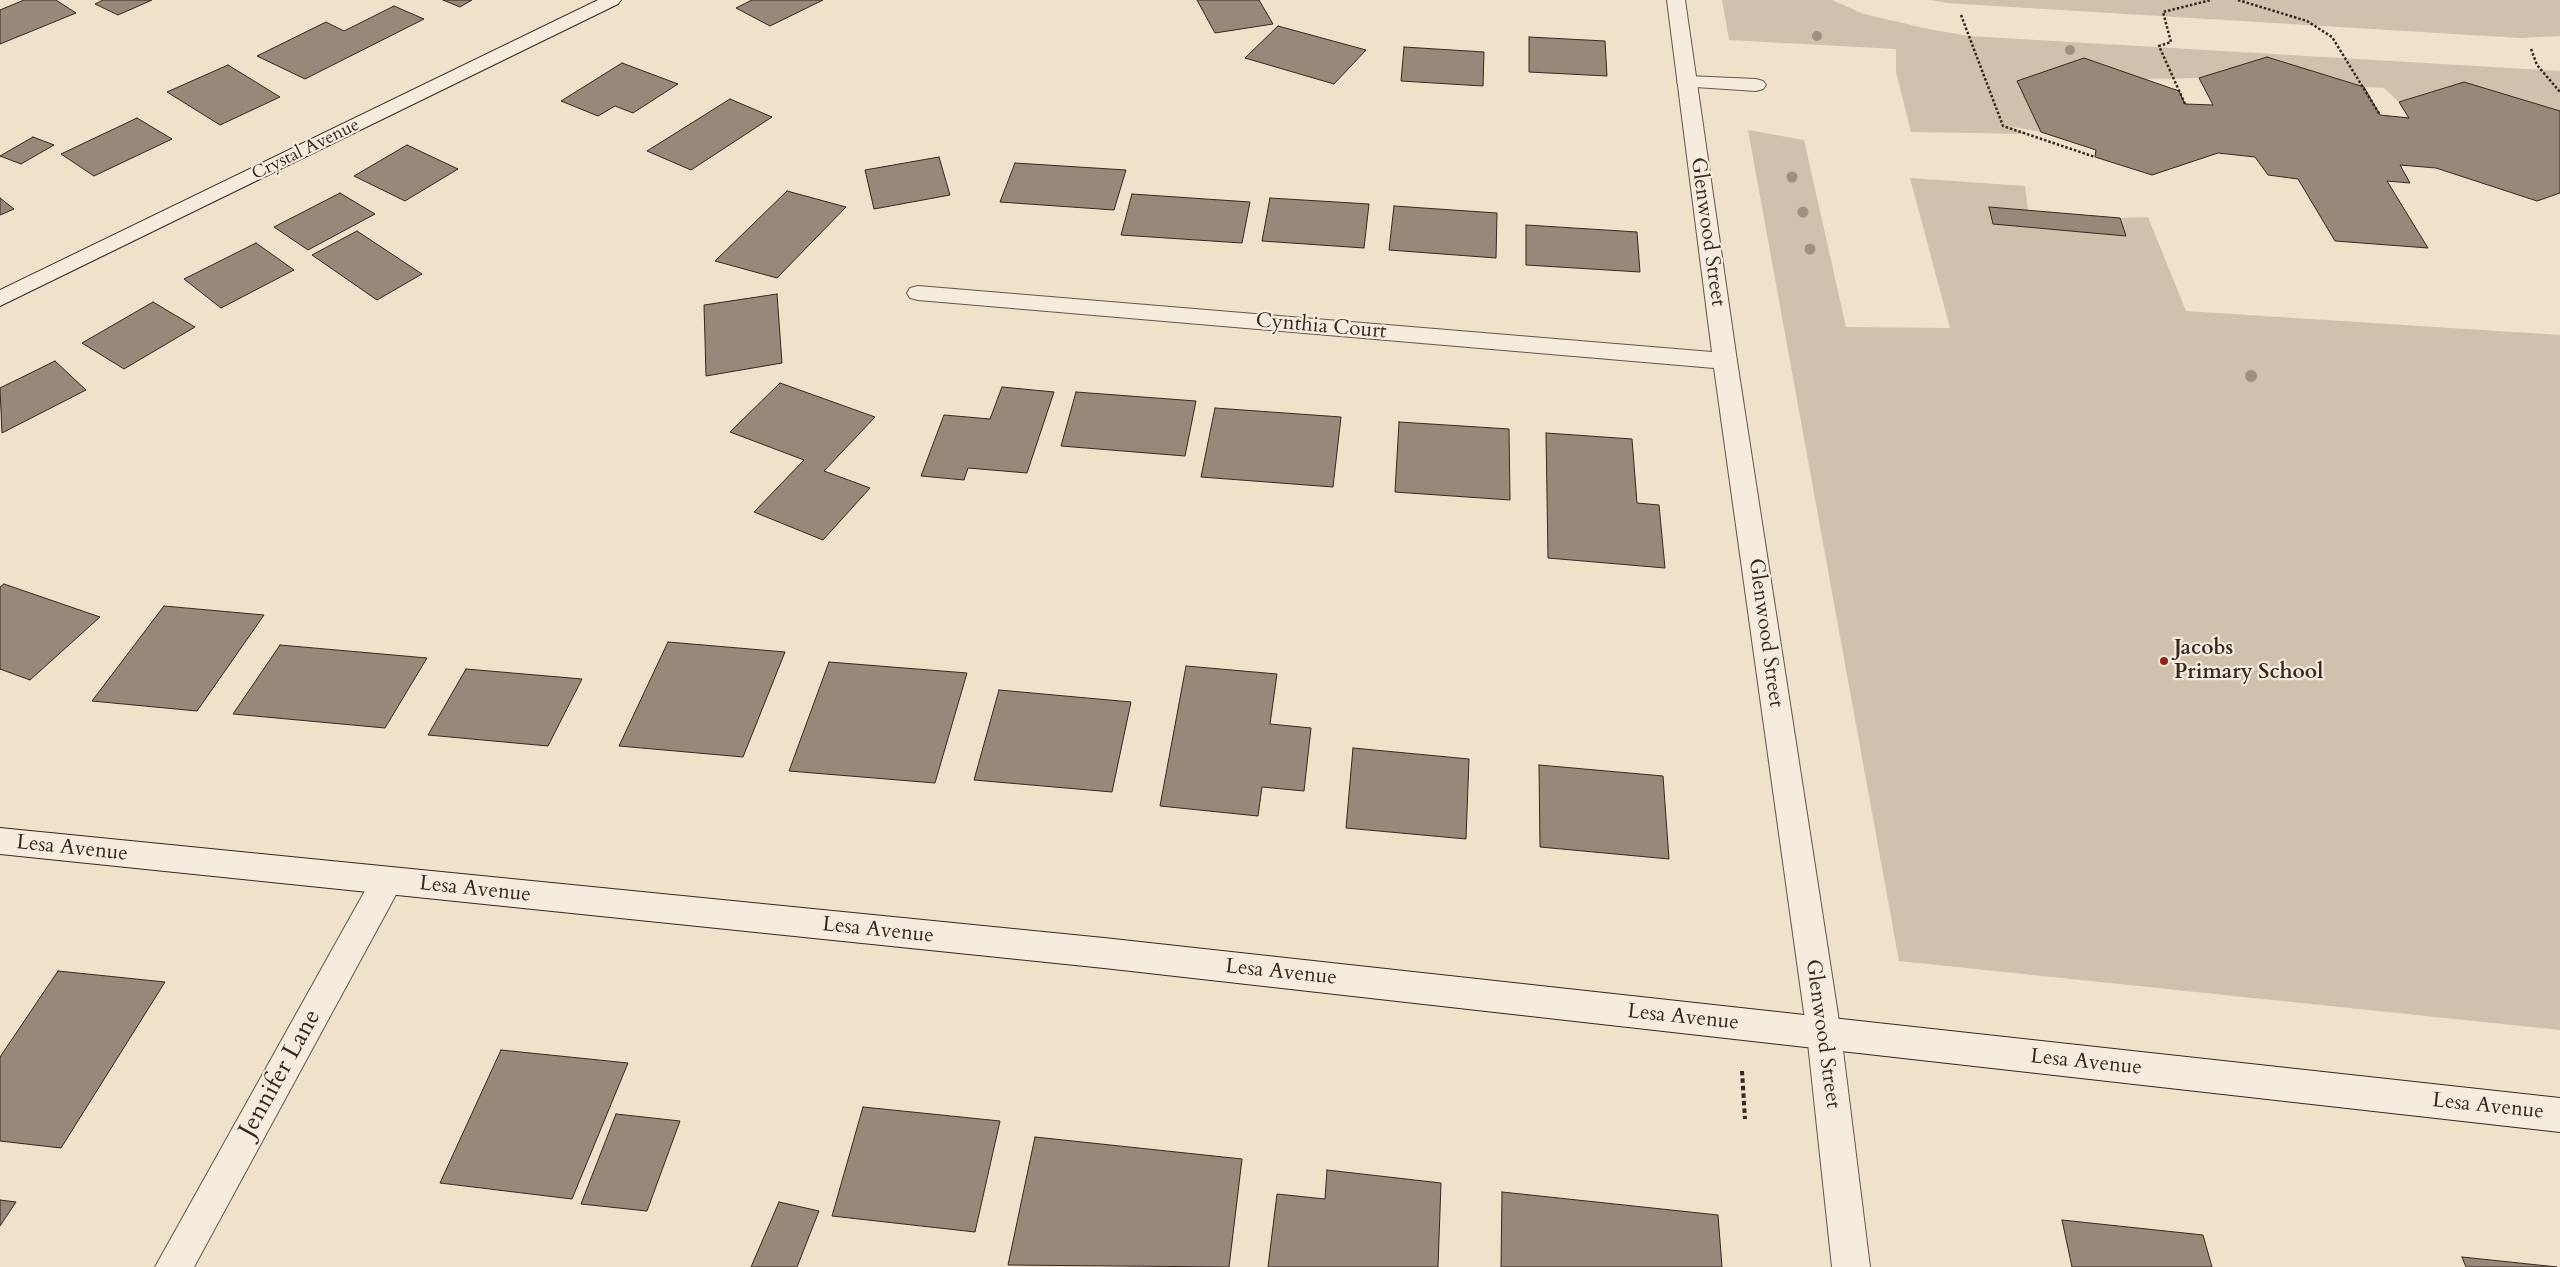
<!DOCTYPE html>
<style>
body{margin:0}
canvas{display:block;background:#f0e1ca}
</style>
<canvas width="2560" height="1267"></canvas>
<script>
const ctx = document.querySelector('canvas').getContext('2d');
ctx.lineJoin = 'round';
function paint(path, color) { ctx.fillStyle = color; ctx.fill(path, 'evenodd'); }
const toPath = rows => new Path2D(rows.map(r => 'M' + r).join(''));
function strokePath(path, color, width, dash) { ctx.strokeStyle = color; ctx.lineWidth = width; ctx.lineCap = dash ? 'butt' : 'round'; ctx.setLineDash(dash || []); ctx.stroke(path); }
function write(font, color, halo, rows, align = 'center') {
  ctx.font = font + ' Cardo,serif'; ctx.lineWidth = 4.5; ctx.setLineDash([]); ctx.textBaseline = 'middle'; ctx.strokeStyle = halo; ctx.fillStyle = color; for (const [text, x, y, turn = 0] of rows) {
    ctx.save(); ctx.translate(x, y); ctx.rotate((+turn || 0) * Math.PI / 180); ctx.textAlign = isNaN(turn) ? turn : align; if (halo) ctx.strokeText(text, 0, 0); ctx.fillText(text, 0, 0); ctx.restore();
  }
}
paint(toPath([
 [1722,0,1832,0,1864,14,1928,29,1969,36,2560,71,2560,111,2464,82,2399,102,2384,88,2364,87,2267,57,2199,78,2143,79,2084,58,2017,81,2041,132,2008,126,2028,134,1911,132,1896,72,1896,49,1729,40],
 [1931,0,2560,0,2560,36,2520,38,1946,3],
 [1748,130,1804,140,1846,327,1950,328,1910,178,2025,186,2028,210,1989,207,1994,224,2125,236,2120,218,2148,217,2186,311,2560,335,2560,1030,1899,961]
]), '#d0c1ad');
const building = toPath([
 [24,0,56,0,76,13,0,44,0,10,24,0],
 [103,0,152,0,118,15,95,4,103,0],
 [443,0,472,0,460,7,443,0],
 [752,0,823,0,770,26,736,8,752,0],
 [1197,0,1259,0,1273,24,1215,33,1197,0],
 [394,6,424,19,305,79,257,56,326,22,344,31,394,6],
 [1278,26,1366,50,1334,84,1245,58,1278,26],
 [1529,37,1605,41,1607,76,1529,72,1529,37],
 [1404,47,1484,52,1483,86,1401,81,1404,47],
 [2267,57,2364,87,2380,115,2409,118,2399,102,2464,82,2560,111,2560,193,2537,201,2436,168,2400,165,2410,183,2387,181,2428,248,2335,241,2298,179,2268,175,2255,157,2218,153,2152,175,2095,157,2096,150,2041,132,2017,81,2084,58,2179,91,2185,104,2213,105,2199,78,2267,57],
 [622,63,678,84,633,113,615,106,598,116,561,101,622,63],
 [228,65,280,97,220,125,167,92,228,65],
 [730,99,772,117,691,170,647,151,730,99],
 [137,118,172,139,94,176,61,154,137,118],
 [33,137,54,145,21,164,0,156,33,137],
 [407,145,458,169,405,201,354,176,407,145],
 [939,157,950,195,874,209,865,170,939,157],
 [1015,163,1126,170,1114,210,1000,202,1015,163],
 [787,191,846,207,777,278,715,261,787,191],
 [340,193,375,214,308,250,274,227,340,193],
 [1132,194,1250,202,1242,243,1121,235,1132,194],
 [0,198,14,209,0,215,0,198],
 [1270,198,1369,204,1364,248,1262,241,1270,198],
 [1394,206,1497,213,1496,258,1389,250,1394,206],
 [1989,207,2120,218,2126,236,1993,224,1989,207],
 [1526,225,1637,232,1640,272,1526,265,1526,225],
 [357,231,422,274,377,300,312,255,357,231],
 [256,243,294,270,221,308,184,279,256,243],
 [777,294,782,363,706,376,704,305,777,294],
 [153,302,195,327,124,369,82,343,153,302],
 [55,361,86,390,2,433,0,388,55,361],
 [780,383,875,417,824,471,870,488,823,540,754,512,804,460,730,432,780,383],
 [1002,387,1054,392,1027,473,968,468,964,480,921,476,944,415,990,419,1002,387],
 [1076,392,1196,401,1185,456,1061,446,1076,392],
 [1215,408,1341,417,1333,487,1201,477,1215,408],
 [1399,422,1509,429,1510,500,1395,492,1399,422],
 [1546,433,1632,439,1637,503,1659,505,1665,568,1548,558,1546,433],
 [4,584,100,617,30,680,0,669,0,587,4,584],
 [164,606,264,615,197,711,92,701,164,606],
 [668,642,785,652,743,757,619,746,668,642],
 [280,645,427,658,385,728,233,714,280,645],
 [829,662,967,673,935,783,789,771,829,662],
 [1186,666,1277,674,1270,724,1311,728,1304,791,1262,787,1258,816,1160,806,1186,666],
 [466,669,582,679,548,746,428,735,466,669],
 [999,690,1131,702,1112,792,974,780,999,690],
 [1353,748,1469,759,1466,839,1346,828,1353,748],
 [1539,765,1663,776,1669,859,1540,847,1539,765],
 [58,971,165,982,61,1148,0,1141,0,1057,58,971],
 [501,1050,628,1063,572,1199,440,1183,501,1050],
 [863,1107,1000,1121,975,1232,832,1216,863,1107],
 [616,1114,680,1121,647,1211,581,1204,616,1114],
 [1035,1137,1242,1159,1229,1267,1008,1265,1035,1137],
 [1327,1170,1441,1183,1438,1267,1268,1267,1277,1194,1325,1199,1327,1170],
 [1502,1192,1718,1215,1722,1267,1501,1267,1502,1192],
 [0,1200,16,1202,0,1226,0,1200],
 [779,1202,819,1211,797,1267,751,1267,779,1202],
 [2062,1220,2203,1235,2212,1267,2072,1267,2062,1220],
 [2462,1257,2557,1267,2466,1267,2462,1257]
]);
paint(building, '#978879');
strokePath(building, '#362721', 1);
const lane = toPath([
 [1687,76,1756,79,1763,81,1766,85,1763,89,1756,91,1680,86,1677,82,1680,78,1687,76]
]);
const street = toPath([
 [1667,0,1685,0,1737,361,1841,1034,1870,1267,1832,1267,1807,1034,1714,368,918,300,910,298,907,293,910,288,918,286,1712,352,1667,0],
 [387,867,398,871,403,881,398,891,194,1267,155,1267,376,871,387,867]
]);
const secondary = toPath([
 [598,0,621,0,618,4,0,306,0,290,598,0],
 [0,828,1104,938,2560,1098,2560,1132,1104,968,0,854,0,828]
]);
strokePath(lane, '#64564b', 2);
strokePath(street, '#64564b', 2);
strokePath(secondary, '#362721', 2);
strokePath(toPath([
 [2238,0,2307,21,2332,37,2380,115],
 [1961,15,2003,126,2095,157],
 [2531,49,2537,65,2560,92],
 [2185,104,2159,46,2171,42,2163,12,2211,0]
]), '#362721', 2.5, [2.5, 2]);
strokePath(toPath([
 [1742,1071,1745,1119]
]), '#362721', 4, [4.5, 3]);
paint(lane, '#f5ecdd');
paint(street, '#f5ecdd');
paint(secondary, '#f5ecdd');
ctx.fillStyle = '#9f9080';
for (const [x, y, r] of [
 [1817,36,5],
 [2070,50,5],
 [1792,177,5.5],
 [1803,212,5.5],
 [1810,249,5.5],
 [2251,376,6]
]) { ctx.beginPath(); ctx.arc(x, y, r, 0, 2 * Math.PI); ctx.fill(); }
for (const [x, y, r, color] of [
 [2164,661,5,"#8f2418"]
]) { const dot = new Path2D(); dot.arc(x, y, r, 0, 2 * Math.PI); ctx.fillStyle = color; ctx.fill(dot); strokePath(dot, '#f5ecdd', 2); }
write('18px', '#362721', '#f5ecdd', [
 ["Crystal Avenue",306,150,-26]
]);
write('21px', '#362721', '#f5ecdd', [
 ["Glenwood Street",1707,232,82],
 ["Cynthia Court",1321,327,5],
 ["Glenwood Street",1765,633,82],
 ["Lesa Avenue",72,849,6],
 ["Lesa Avenue",475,890,6],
 ["Lesa Avenue",878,931,6],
 ["Lesa Avenue",1281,973,6],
 ["Lesa Avenue",1683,1018,6],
 ["Glenwood Street",1822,1034,82],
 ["Lesa Avenue",2086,1063,6],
 ["Lesa Avenue",2488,1107,6]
]);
write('bold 21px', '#362721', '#f5ecdd', [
 ["Jacobs",2174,649],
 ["Primary School",2174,673]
], 'left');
write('25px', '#362721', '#f5ecdd', [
 ["Jennifer Lane",281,1074,-61]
]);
</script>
